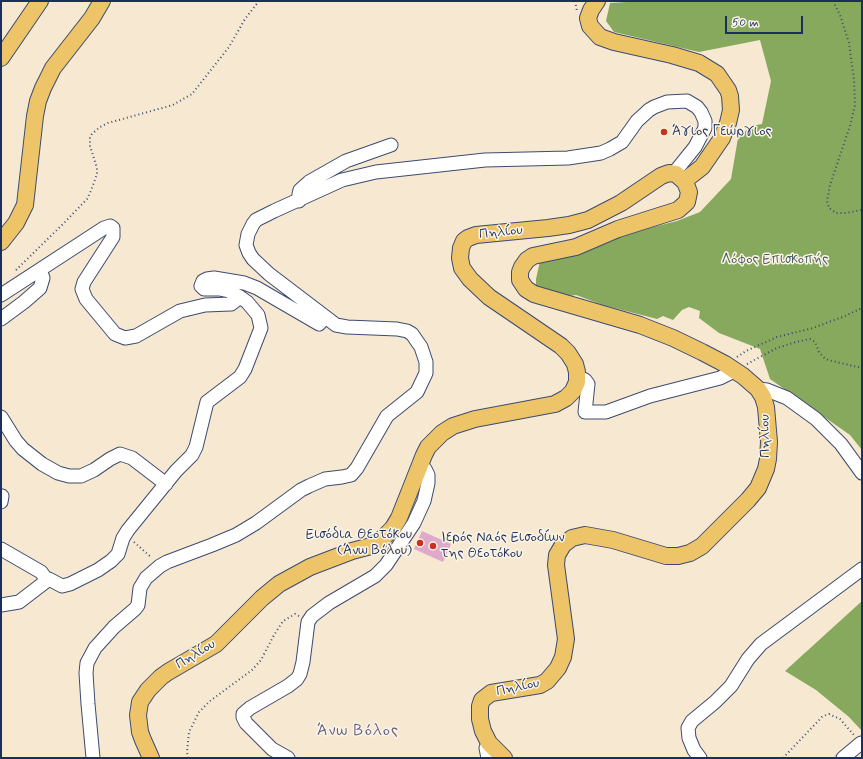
<!DOCTYPE html>
<meta charset="utf-8">
<style>
body{margin:0}
#map{position:relative;width:863px;height:759px;overflow:hidden;background:#f7e9d1;font-family:Mynerve,sans-serif}
canvas{display:block}
.frame{position:absolute;inset:0;border:2px solid #1b2f5e;pointer-events:none}
.scale{position:absolute;left:725px;top:16px;width:78px;height:18px;box-sizing:border-box;border:2px solid #1b2f5e;border-top:0;padding-left:5px;font-size:12px;line-height:14px;white-space:nowrap;color:#1b2f5e;-webkit-text-stroke:3px #fcf5e5;paint-order:stroke}
</style>
<div id="map">
<canvas width="863" height="759"></canvas>
<div class="frame"></div>
<div class="scale">50 m</div>
</div>
<script>
const ctx = document.querySelector('canvas').getContext('2d');
ctx.lineJoin = 'round';
function paint(path, color) { ctx.fillStyle = color; ctx.fill(path, 'evenodd'); }
const toPath = rows => new Path2D(rows.map(r => 'M' + r).join(''));
function strokePath(path, color, width, dash) { ctx.strokeStyle = color; ctx.lineWidth = width; ctx.lineCap = dash ? 'butt' : 'round'; ctx.setLineDash(dash || []); ctx.stroke(path); }
function write(font, color, halo, rows, align = 'center') {
  ctx.font = font + ' Mynerve,sans-serif'; ctx.lineWidth = 3; ctx.setLineDash([]); ctx.textBaseline = 'middle'; ctx.strokeStyle = halo; ctx.fillStyle = color; for (const [text, x, y, turn = 0] of rows) {
    ctx.save(); ctx.translate(x, y); ctx.rotate((+turn || 0) * Math.PI / 180); ctx.textAlign = isNaN(turn) ? turn : align; if (halo) ctx.strokeText(text, 0, 0); ctx.fillText(text, 0, 0); ctx.restore();
  }
}
paint(toPath([
 [631,1,862,1,862,450,850,435,770,379,760,349,719,333,699,318,700,311,689,307,682,310,673,320,663,316,657,319,603,305,576,295,560,297,539,291,536,286,536,279,540,261,614,237,677,221,700,212,731,179,738,138,751,126,762,124,771,81,760,40,699,52,614,32,606,21,610,3,627,2],
 [862,601,862,731,849,717,816,690,785,671]
]), '#86a95d');
paint(toPath([
 [422,531,451,544,443,562,414,549]
]), '#dfa9cb');
const minor = toPath([
 [299,201,299,194,300,190,309,182,346,161,391,145],
 [1,295,104,228,110,226,113,228,113,237,84,282,82,289,86,299,115,334,125,338,136,336,180,311,205,305,231,304,240,297],
 [1,319,24,302,40,288,43,278,40,270],
 [577,376,585,380,588,384,585,412,606,412,650,396,720,378,736,370],
 [758,389,767,390,787,398,816,419,841,444,862,473],
 [1,417,16,441,23,449,42,464,58,473,69,476,81,476,94,470,110,459,120,454,132,458,166,484],
 [1,502,2,496],
 [1,549,41,572,47,580],
 [1,605,19,602,49,579,62,586,70,584,98,570,111,561,118,554,123,538,128,530,176,471,192,455,196,447,207,402,240,377,245,369,261,328,258,315,247,302,240,297,229,291,219,289,204,289,201,286,203,281,207,279,214,278,244,283,257,288,319,324,325,317],
 [93,758,88,704,86,673,87,663,95,648,114,627,135,609,138,605,140,588,146,578,160,566,167,562,212,545,236,535,256,523,301,490,309,486,325,479,342,477,351,475,357,468,387,416,417,392,426,373,426,362,421,347,412,334,407,331,397,329,347,327,336,325,269,274,253,259,249,253,246,245,248,234,253,224,256,220,274,211,342,180,376,172,485,160,568,158,601,153,610,149,622,142,637,121,649,110,654,107,667,102,687,101,697,107,701,112,705,121,705,128,695,147,674,173],
 [288,758,272,749,246,723,243,717,243,714,250,708,288,686,297,679,300,674,303,662,308,622,312,616,329,603,375,576,386,565,414,523,424,501,428,483,428,475,425,469,420,465],
 [488,758,486,748,489,743],
 [700,758,694,750,689,738,688,728,692,721,715,702,731,686,748,659,761,644,862,569],
 [843,758,861,743,862,745]
]);
const major = toPath([
 [597,1,591,10,588,18,590,26,600,37,614,42,672,55,699,63,717,74,728,90,730,96,731,110,728,123,722,138,702,167,684,181],
 [1,58,40,1],
 [1,242,16,223,25,205,35,116,38,101,43,88,53,68,92,18,102,1],
 [151,758,143,740,140,732,138,715,140,702,148,690,161,677,168,672,216,644,262,598,279,584,310,567,352,551,371,546,383,538,393,528,399,518,424,455,428,447,442,433,453,426,475,419,555,404,566,398,573,391,577,382,577,372,575,364,568,353,561,346,489,297,470,279,462,268,460,258,461,248,464,241,468,238,476,235,548,228,569,225,588,220,621,203,661,176,669,173,676,174,685,182,689,192,687,202,678,210,618,229,576,247,533,256,527,260,522,267,520,272,520,280,526,289,534,294,640,325,673,338,702,352,725,364,743,376,758,389,763,397,766,407,769,442,768,459,766,469,758,488,748,500,702,546,690,553,678,556,666,556,613,540,585,535,572,538,563,545,557,555,556,565,566,639,563,657,558,668,547,681,540,685,491,693,482,700,480,706,480,719,483,731,489,743,504,758]
]);
strokePath(minor, '#3c4b6f', 15);
strokePath(major, '#3c4b6f', 18);
strokePath(toPath([
 [575,1,577,11],
 [833,1,840,15,849,43,854,80,855,105,850,126,830,185,827,201,829,208,836,213,846,213,862,210],
 [16,270,64,223,87,199,90,193,97,174,97,168,90,146,90,138,92,134,100,127,108,123,173,105,192,94,229,47,245,19,259,1],
 [737,357,746,351,777,337,813,328,845,316,862,308],
 [747,364,777,348,796,342,810,339,815,342,819,352,823,357,828,360,862,368],
 [134,542,152,558],
 [188,758,187,752,189,732,199,712,210,701,252,670,261,660,274,635,283,621,295,614,299,616],
 [783,758,822,717,826,715,829,714,840,719,854,735]
]), '#3c4b6f', 2, [1, 3]);
strokePath(minor, '#fff', 13);
strokePath(major, '#eec469', 16);
for (const [x, y, r, color] of [
 [664,132,4,"#c8321e"],
 [420,543,4,"#c8321e"],
 [433,546,4,"#c8321e"]
]) { const dot = new Path2D(); dot.arc(x, y, r, 0, 2 * Math.PI); ctx.fillStyle = color; ctx.fill(dot); strokePath(dot, '#fcf5e5', 1.5); }
write('14px', '#1b2f5e', '#fcf5e5', [
 ["Άγιος Γεώργιος",672,132],
 ["Εισόδια Θεοτόκου",412,535,"right"],
 ["(Άνω Βόλου)",412,551,"right"],
 ["Ιερός Ναός Εισοδίων",441,538],
 ["της Θεοτόκου",441,554]
], 'left');
write('14px', '#1b2f5e', '#fcf5e5', [
 ["Πηλίου",501,233,-6],
 ["Πηλίου",766,436,-91],
 ["Πηλίου",196,655,-32],
 ["Πηλίου",518,688,-12]
]);
write('14px', '#465b61', '#fcf5e5', [
 ["Λόφος Επισκοπής",775,260]
]);
ctx.letterSpacing = '1px';
write('16px', '#605a84', '#fcf5e5', [
 ["Άνω Βόλος",358,732]
]);
ctx.letterSpacing = '0px';
</script>
